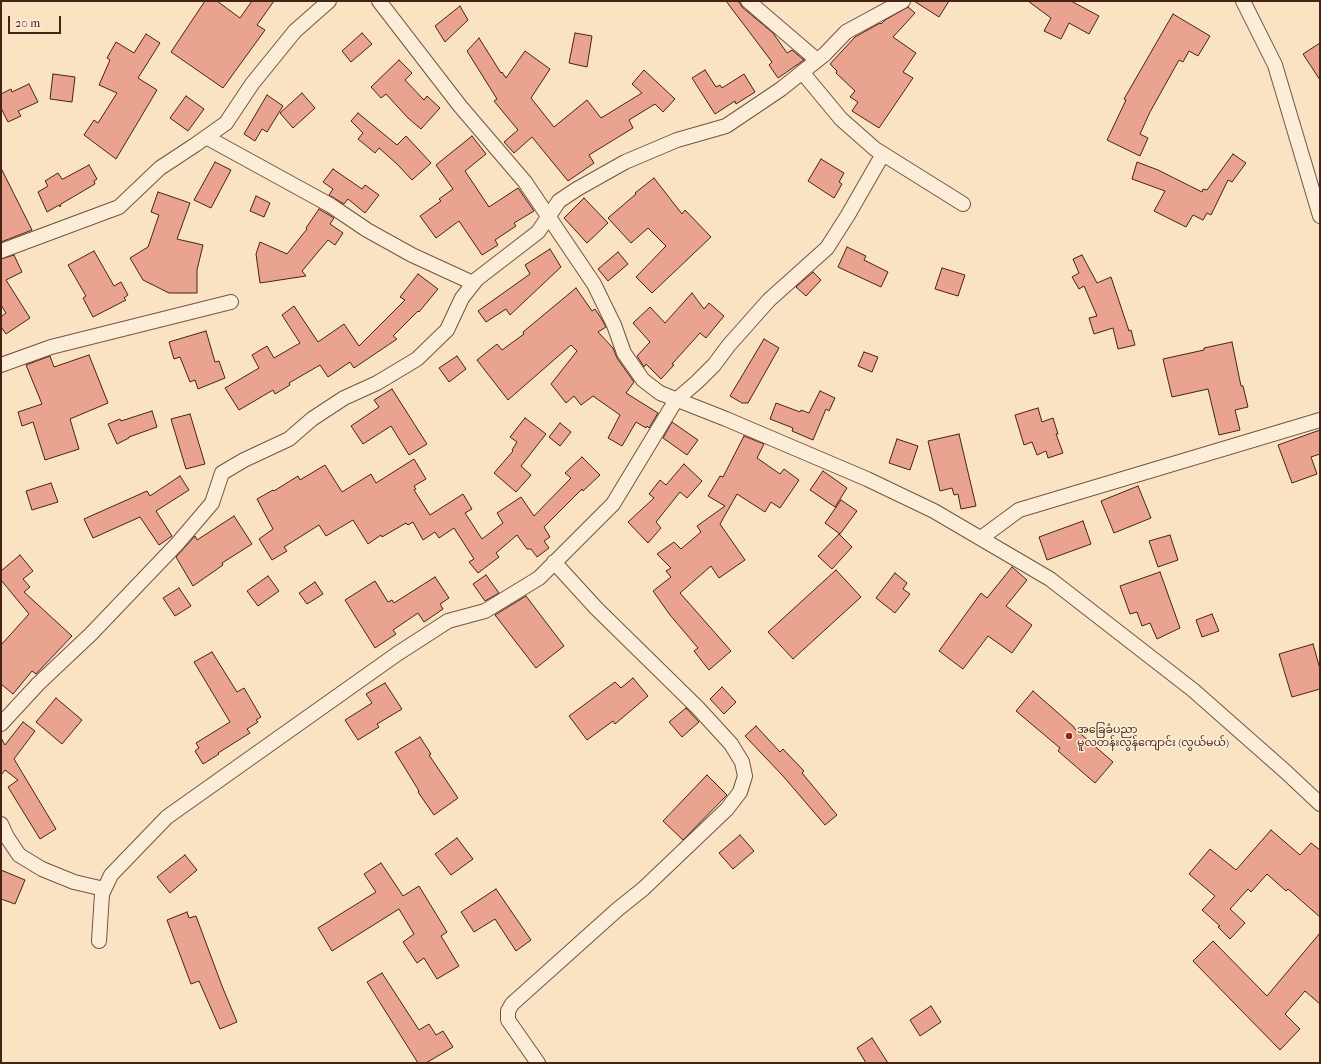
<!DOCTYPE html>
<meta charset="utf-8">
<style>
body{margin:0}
#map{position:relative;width:1321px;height:1064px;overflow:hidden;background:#fae3c3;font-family:"IM FELL French Canon",serif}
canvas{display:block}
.frame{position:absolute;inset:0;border:2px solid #462415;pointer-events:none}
.scale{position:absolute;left:8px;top:16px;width:53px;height:18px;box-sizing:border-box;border:2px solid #462415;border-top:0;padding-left:5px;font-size:12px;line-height:14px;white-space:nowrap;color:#462415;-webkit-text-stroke:3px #fcedd8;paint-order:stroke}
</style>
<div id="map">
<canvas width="1321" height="1064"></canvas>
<div class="frame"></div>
<div class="scale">20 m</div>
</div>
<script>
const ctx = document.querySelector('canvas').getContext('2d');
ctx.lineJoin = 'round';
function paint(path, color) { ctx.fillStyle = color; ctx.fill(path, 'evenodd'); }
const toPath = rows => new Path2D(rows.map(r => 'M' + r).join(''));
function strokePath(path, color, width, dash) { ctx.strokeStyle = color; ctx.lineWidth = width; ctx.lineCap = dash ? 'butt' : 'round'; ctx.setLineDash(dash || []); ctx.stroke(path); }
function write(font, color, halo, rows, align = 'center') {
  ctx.font = font + ' "IM FELL French Canon","Noto Sans Myanmar",serif'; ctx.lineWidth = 3; ctx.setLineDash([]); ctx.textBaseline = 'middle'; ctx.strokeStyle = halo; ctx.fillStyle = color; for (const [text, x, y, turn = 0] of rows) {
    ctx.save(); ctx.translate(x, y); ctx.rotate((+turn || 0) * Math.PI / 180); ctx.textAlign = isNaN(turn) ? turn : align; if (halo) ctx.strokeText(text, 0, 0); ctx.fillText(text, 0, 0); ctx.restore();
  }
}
const building = toPath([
 [205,1,217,1,240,18,252,1,274,1,257,25,265,30,223,88,171,52,205,1],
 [726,1,737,1,740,3,742,7,773,33,787,53,792,50,804,60,778,78,769,65,772,62,726,1],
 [914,1,949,1,939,17,914,1],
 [1028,1,1071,1,1099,16,1089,34,1069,23,1061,39,1044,31,1051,18,1028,1],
 [460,6,468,20,445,42,435,26,460,6],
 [908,7,915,13,893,37,916,53,903,72,913,78,879,128,852,111,858,102,850,97,855,91,836,73,837,71,830,64,855,37,880,23,881,24,885,20,908,7],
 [1173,14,1210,36,1198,56,1189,51,1183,62,1179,60,1150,112,1140,134,1148,138,1140,156,1107,140,1126,100,1124,99,1173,14],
 [362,33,372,44,351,62,342,51,362,33],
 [575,33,592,36,587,67,569,63,575,33],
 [146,34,160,43,138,78,157,90,116,159,84,135,94,120,98,123,117,93,99,85,110,60,107,58,116,42,134,53,146,34],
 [479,38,501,73,502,72,506,78,525,51,550,69,531,98,554,127,587,100,601,118,642,93,632,84,644,70,675,99,663,112,655,104,629,120,633,128,589,155,594,163,568,181,532,137,514,153,504,142,518,130,494,101,497,99,467,51,479,38],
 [1320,43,1320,80,1303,54,1320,43],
 [399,60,412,73,405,80,424,100,427,96,440,108,421,129,408,118,386,94,381,98,371,87,399,60],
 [705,70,716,87,720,85,722,88,744,74,755,92,736,104,735,101,715,114,692,78,705,70],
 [53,74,75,77,72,102,50,99,53,74],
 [29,84,38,102,18,111,21,116,8,122,1,108,1,94,11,89,12,92,29,84],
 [302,93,315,108,293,128,280,113,302,93],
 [267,95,283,106,267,132,262,129,255,141,244,134,267,95],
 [186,96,204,109,188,131,170,118,186,96],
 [358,113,397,145,406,136,431,163,412,180,397,164,379,148,375,153,358,139,363,133,351,121,358,113],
 [472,136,486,154,465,171,489,207,518,188,534,211,514,223,516,226,495,240,498,245,482,255,459,221,436,238,420,216,441,201,439,199,453,189,436,165,472,136],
 [1233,154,1246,163,1232,182,1228,180,1211,215,1207,213,1203,220,1193,215,1186,227,1154,211,1165,191,1132,179,1137,162,1158,170,1202,192,1203,189,1207,190,1233,154],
 [821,159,844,173,839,182,842,184,834,198,808,181,821,159],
 [215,162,231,170,211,208,194,200,215,162],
 [89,165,97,179,94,181,95,184,61,204,60,207,59,205,47,212,38,192,48,186,45,181,58,173,62,179,63,179,89,165],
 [1,168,32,230,1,242,1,168],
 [333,169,362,189,365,185,379,195,365,213,348,199,344,204,329,195,333,189,323,182,333,169],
 [654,178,682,214,685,210,711,237,652,293,636,277,666,246,648,228,631,243,608,218,636,194,635,193,654,178],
 [158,192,190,203,177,239,203,245,197,270,197,293,169,293,143,280,130,258,148,247,159,215,151,212,158,192],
 [256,196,270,203,264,217,250,211,256,196],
 [584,198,608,223,587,243,564,218,584,198],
 [319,209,334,218,330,224,343,233,335,245,328,240,302,271,306,276,260,283,256,254,260,242,287,254,307,229,306,228,319,209],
 [847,247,866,256,864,260,888,272,881,287,838,267,847,247],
 [550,249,561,267,510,315,506,309,486,322,478,311,530,274,525,265,550,249],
 [94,251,114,286,121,282,128,295,124,298,126,300,93,317,83,298,86,296,68,265,94,251],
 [618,252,628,264,608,281,598,269,618,252],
 [14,255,22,272,6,280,30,318,6,334,1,327,1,317,6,313,1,305,1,259,14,255],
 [1082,255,1097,283,1111,277,1129,331,1131,330,1135,345,1118,349,1113,328,1094,334,1089,318,1097,316,1084,286,1079,289,1072,277,1079,273,1073,259,1082,255],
 [942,268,965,275,958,296,935,289,942,268],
 [813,272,821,280,806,296,796,287,813,272],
 [418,274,438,289,419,312,418,311,393,336,397,339,354,368,350,362,328,377,320,365,289,383,290,385,275,394,273,390,239,410,225,388,259,368,252,355,267,346,274,358,300,343,282,315,294,306,318,342,344,324,359,346,405,300,400,297,418,274],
 [576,288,592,311,595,309,601,318,606,327,598,332,613,348,617,358,634,382,626,393,658,413,649,428,647,426,646,428,636,422,622,446,608,438,620,415,593,396,581,405,574,396,566,403,551,384,577,351,571,345,508,400,477,360,497,344,502,350,524,334,523,332,576,288],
 [692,293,704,309,709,303,724,316,706,338,700,333,672,364,674,365,661,379,646,364,644,367,637,356,650,342,633,323,650,307,665,323,692,293],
 [206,331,215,362,219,361,225,378,198,389,195,380,190,382,180,357,174,359,169,342,206,331],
 [764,339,779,348,748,403,742,403,730,396,764,339],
 [1232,342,1241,386,1243,386,1248,407,1235,410,1240,430,1219,435,1208,389,1172,397,1163,359,1204,350,1204,348,1232,342],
 [864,352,878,357,872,372,858,366,864,352],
 [89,355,108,403,70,419,79,449,45,460,33,422,22,426,18,412,42,404,26,365,50,356,54,367,89,355],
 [457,356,466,369,449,382,439,368,457,356],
 [392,389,427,444,409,455,391,426,363,444,351,426,379,407,374,400,392,389],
 [820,391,835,398,829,411,826,409,813,440,792,431,793,428,770,419,776,403,800,412,801,410,809,413,820,391],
 [1038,408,1042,422,1053,418,1058,434,1056,434,1063,453,1048,458,1046,451,1037,455,1032,442,1024,445,1015,415,1038,408],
 [152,411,157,427,129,437,129,438,117,444,108,424,120,419,121,421,152,411],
 [190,414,205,464,186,469,171,419,190,414],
 [525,418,546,434,521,466,531,475,516,492,494,473,513,451,512,450,517,442,510,437,525,418],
 [672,422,698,440,687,455,663,438,672,422],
 [560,423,571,432,560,446,549,437,560,423],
 [1320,430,1320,454,1311,457,1317,474,1292,483,1278,445,1320,430],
 [959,434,976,506,961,509,958,494,954,495,952,488,940,491,928,441,959,434],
 [744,436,764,444,757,458,780,474,784,469,799,480,780,508,771,502,765,512,737,494,720,524,745,560,719,578,711,566,680,593,731,651,709,670,694,651,698,648,670,615,653,591,671,577,666,571,671,568,657,554,674,542,681,549,701,532,697,526,725,506,708,496,720,476,723,477,744,436],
 [897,439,918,446,910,470,889,463,897,439],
 [582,457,600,475,583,491,582,489,544,527,550,537,544,541,549,548,537,557,531,549,527,549,517,535,496,553,499,557,478,573,469,562,474,559,454,528,439,538,435,532,423,540,413,522,408,525,406,523,382,537,381,535,368,544,353,520,326,536,319,525,284,547,287,551,272,560,259,539,273,529,257,499,273,490,274,491,298,476,300,480,325,465,342,492,371,474,376,483,414,459,426,479,414,486,416,489,414,490,430,515,463,494,472,509,465,513,482,539,503,523,497,513,521,497,534,516,571,478,565,473,582,457],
 [684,464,702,481,687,498,680,492,656,522,661,528,648,543,628,522,654,498,649,494,660,480,666,485,684,464],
 [823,471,847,488,835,507,810,490,823,471],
 [180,476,189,490,156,511,172,536,159,545,140,517,93,538,84,519,147,491,150,496,180,476],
 [51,483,58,502,32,510,26,491,51,483],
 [1138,486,1151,518,1114,533,1101,501,1138,486],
 [841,500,857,511,840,534,825,523,841,500],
 [234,516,252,544,222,563,223,565,193,586,176,557,195,536,197,540,234,516],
 [1083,521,1091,544,1047,560,1039,537,1083,521],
 [839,534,852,547,832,569,818,556,839,534],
 [1170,535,1178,560,1158,567,1149,541,1170,535],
 [20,555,33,571,23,579,30,587,24,592,72,636,36,674,32,671,13,694,1,684,1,645,29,614,1,580,1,571,20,555],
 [1012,567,1027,580,1006,606,1032,625,1012,653,988,636,963,669,939,651,981,593,987,598,1012,567],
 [836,570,861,597,793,659,768,632,836,570],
 [1160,572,1180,628,1157,639,1150,623,1142,626,1137,612,1130,614,1120,586,1160,572],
 [895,573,907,583,903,589,910,594,895,613,876,598,895,573],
 [486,575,499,593,485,601,473,584,486,575],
 [268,576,279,591,258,606,247,591,268,576],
 [435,577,449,598,440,604,443,609,424,622,418,613,393,630,396,634,375,648,345,600,375,581,388,602,392,600,394,603,435,577],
 [315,582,323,594,307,604,299,593,315,582],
 [179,588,191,606,175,616,163,598,179,588],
 [526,596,564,646,536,668,495,615,526,596],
 [1212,614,1219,631,1202,637,1196,620,1212,614],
 [1313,644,1320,669,1320,689,1292,697,1279,654,1313,644],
 [212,652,237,692,244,688,261,717,256,720,258,722,247,729,250,733,218,753,219,754,203,764,195,751,199,748,196,743,230,722,194,662,212,652],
 [633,678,648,696,615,724,613,721,587,740,569,716,615,682,621,688,633,678],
 [385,683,402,709,377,724,379,727,358,740,345,720,372,703,366,694,385,683],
 [722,687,736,702,724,714,710,699,722,687],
 [1033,691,1074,727,1074,728,1113,762,1095,783,1058,751,1060,748,1016,711,1033,691],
 [56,698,82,720,62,744,36,722,56,698],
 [686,708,699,722,682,737,669,722,686,708],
 [23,722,35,731,14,759,56,829,40,839,8,787,18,780,5,770,1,775,1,738,5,745,23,722],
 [756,726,780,752,783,749,804,771,802,773,837,815,825,825,783,776,745,736,756,726],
 [420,737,431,754,429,755,458,798,434,815,418,792,419,791,395,752,420,737],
 [707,775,727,795,683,840,663,821,707,775],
 [1271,830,1300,855,1311,843,1320,850,1320,917,1288,889,1286,891,1267,874,1251,892,1248,889,1230,909,1245,923,1230,939,1218,927,1220,926,1202,910,1215,896,1189,874,1210,849,1236,870,1271,830],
 [740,835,754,851,733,869,719,853,740,835],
 [457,838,473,859,451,875,435,854,457,838],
 [185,855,197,870,170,893,157,877,185,855],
 [381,863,403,896,419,886,447,932,441,936,459,966,437,979,424,958,417,963,403,942,414,934,399,909,332,951,318,928,376,892,364,874,381,863],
 [1,870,25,880,15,904,1,899,1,870],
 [496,889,531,940,516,951,495,919,474,932,461,912,496,889],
 [187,912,189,918,196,916,222,986,237,1022,220,1029,199,981,191,984,167,920,187,912],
 [1320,933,1320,1004,1305,991,1285,1014,1300,1029,1280,1050,1193,961,1213,941,1267,996,1320,933],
 [382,973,419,1030,429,1024,436,1035,443,1031,453,1047,426,1063,418,1063,367,982,382,973],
 [931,1006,941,1022,920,1036,910,1020,931,1006],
 [872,1038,888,1063,866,1063,857,1048,872,1038]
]);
paint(building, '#eaa38e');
strokePath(building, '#462415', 1);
const minor = toPath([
 [379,1,460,106,525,182,594,284,614,325,624,353,643,380,660,393,726,419,867,479,934,511,1050,579,1193,690,1286,772,1320,804],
 [748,1,817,60],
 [1243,1,1275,65,1320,216],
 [802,72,841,119,875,149,963,204],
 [206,137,330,205,367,230,412,255,473,283],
 [1,251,119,207,160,168,195,145,226,123,252,84,295,31,329,1],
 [1,365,51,347,231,302],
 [981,538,1019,510,1320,420],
 [1,724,38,684,91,634,177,544,212,503,222,473,244,460,289,439,312,419,344,398,377,383,417,359,447,330,462,298,477,279,538,232,559,201,577,189,625,162,677,140,726,126,781,89,825,54,846,32,903,1],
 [1,824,7,837,19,855,42,869,74,882,104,889],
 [99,941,102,894,111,875,167,817,397,654,448,621,485,611,539,578,613,504,676,400,697,382,714,365,729,345,769,300,827,248,848,215,883,154],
 [538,1063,508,1020,508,1011,512,1004,618,909,643,889,727,809,740,792,745,776,742,762,731,744,698,708,596,608,554,562]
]);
strokePath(minor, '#735440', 16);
strokePath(minor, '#fcedd8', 14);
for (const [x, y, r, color] of [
 [1069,736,4,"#8f2418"]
]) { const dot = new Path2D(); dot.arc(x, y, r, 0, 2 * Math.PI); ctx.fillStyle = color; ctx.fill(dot); strokePath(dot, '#fcedd8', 1.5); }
write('11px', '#462415', '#fcedd8', [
 ["အခြေခံပညာ",1077,730],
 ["မူလတန်းလွန်ကျောင်း (လွယ်မယ်)",1077,743]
], 'left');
</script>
